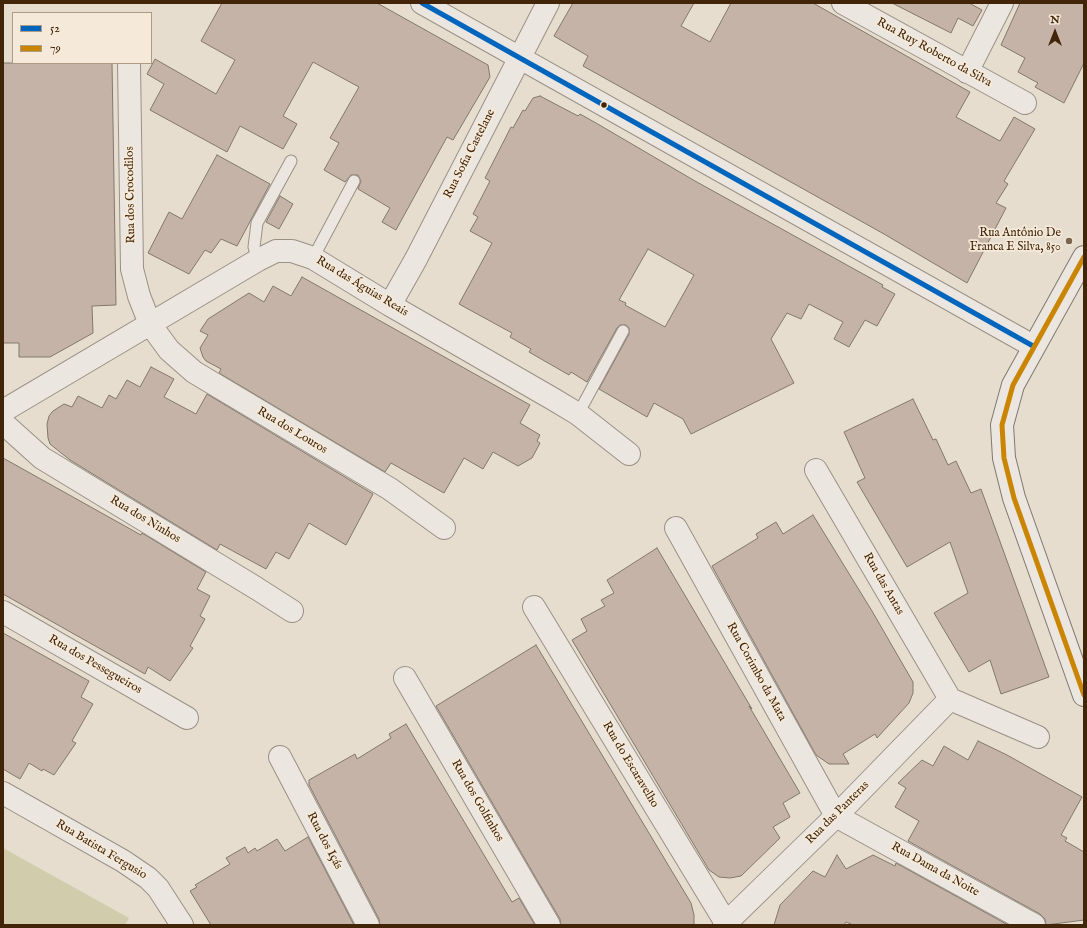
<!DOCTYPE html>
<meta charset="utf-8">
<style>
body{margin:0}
#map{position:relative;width:1087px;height:928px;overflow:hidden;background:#e6ddcf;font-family:"IM FELL English",serif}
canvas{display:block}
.frame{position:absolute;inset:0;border:4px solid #422409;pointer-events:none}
.legend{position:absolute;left:12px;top:12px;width:140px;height:52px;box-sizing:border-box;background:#f5ead9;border:1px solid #ad9b86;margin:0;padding:5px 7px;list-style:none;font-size:12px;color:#422409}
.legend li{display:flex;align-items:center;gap:8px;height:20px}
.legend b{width:20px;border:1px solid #ad9b86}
.north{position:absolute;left:1035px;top:12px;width:40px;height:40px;-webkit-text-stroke:3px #f5ead9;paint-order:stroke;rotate:0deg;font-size:11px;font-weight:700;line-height:16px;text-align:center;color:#422409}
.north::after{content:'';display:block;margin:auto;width:14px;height:18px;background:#422409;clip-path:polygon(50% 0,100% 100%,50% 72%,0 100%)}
</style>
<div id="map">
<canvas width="1087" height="928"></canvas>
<div class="frame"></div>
<ul class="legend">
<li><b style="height:5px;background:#0065bd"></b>52</li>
<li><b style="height:5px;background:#ca8602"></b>79</li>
</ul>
<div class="north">N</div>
</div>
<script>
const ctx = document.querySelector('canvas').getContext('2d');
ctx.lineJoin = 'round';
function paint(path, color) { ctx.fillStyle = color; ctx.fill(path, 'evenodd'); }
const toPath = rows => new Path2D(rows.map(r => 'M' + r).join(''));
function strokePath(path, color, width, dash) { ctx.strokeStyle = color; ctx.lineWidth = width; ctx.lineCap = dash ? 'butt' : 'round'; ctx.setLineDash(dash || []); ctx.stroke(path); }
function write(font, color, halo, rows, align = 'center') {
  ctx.font = font + ' "IM FELL English",serif'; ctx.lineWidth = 3.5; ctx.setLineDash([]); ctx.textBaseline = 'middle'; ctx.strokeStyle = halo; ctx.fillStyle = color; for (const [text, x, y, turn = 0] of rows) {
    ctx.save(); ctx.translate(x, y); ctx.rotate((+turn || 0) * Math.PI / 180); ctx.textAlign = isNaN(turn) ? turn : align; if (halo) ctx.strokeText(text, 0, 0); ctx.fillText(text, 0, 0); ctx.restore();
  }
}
paint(toPath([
 [3,848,129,918,125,925,3,925]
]), '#d1cdac');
const building = toPath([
 [222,3,377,3,488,65,490,77,453,140,447,137,396,230,382,222,390,208,358,189,361,181,358,175,351,175,345,182,324,170,339,143,330,138,359,87,313,62,283,116,297,124,283,149,240,126,227,152,150,110,164,84,147,74,155,59,216,94,235,60,201,41,222,3],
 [573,3,694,3,681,26,710,42,731,3,813,3,970,92,956,117,1000,141,1014,117,1035,129,1004,181,1008,184,996,203,1006,208,967,283,884,234,583,66,588,56,554,36,573,3],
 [892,3,969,3,982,10,973,26,958,18,951,33,892,3],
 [1020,3,1084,3,1084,63,1064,103,1035,87,1038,83,1018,72,1025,58,1001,45,1020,3],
 [3,63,112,63,116,305,92,306,93,333,50,357,19,357,19,343,3,343,3,63],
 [540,96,578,116,580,114,596,123,695,181,883,285,882,287,895,294,877,326,865,320,849,347,834,339,843,322,809,304,801,319,787,313,771,339,794,383,691,434,683,419,654,403,647,417,599,389,629,334,629,328,626,325,620,325,617,328,587,382,571,372,569,375,529,352,531,349,510,337,512,333,459,304,492,243,470,231,478,217,473,214,490,181,485,178,511,127,513,128,523,110,525,111,533,98,540,96],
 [648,249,694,275,665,327,625,305,626,303,619,300,648,249],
 [217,155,270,184,237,246,221,239,211,253,205,250,189,274,148,253,169,212,182,219,217,155],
 [280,196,293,204,279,229,266,222,280,196],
 [302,277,530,405,520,423,540,435,537,441,540,443,532,458,518,466,493,452,483,469,464,458,444,493,391,463,385,472,219,373,221,369,206,361,203,357,200,348,208,335,200,331,208,319,249,293,264,302,273,286,291,296,302,277],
 [151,367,174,379,164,397,196,414,207,394,373,494,346,545,309,523,289,559,276,552,266,569,220,544,217,550,70,460,50,444,48,438,47,424,49,416,53,411,64,404,72,407,78,396,102,408,109,395,116,399,127,380,140,387,151,367],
 [913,399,933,440,936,439,948,465,956,461,971,493,981,489,1049,677,1001,694,990,660,969,672,934,613,968,593,950,542,907,567,857,482,865,478,844,432,913,399],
 [3,458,141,535,142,533,206,572,197,589,210,596,200,616,205,619,190,646,193,648,170,681,148,667,145,674,3,594,3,458],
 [813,515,872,611,913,682,913,693,909,703,877,738,875,734,843,754,849,764,829,764,816,755,712,566,758,538,756,534,776,522,783,534,813,515],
 [657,548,752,709,749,706,800,793,783,803,790,817,773,827,780,838,741,876,730,878,719,877,709,870,572,640,587,631,581,619,605,606,601,600,614,593,607,580,657,548],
 [3,633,89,681,81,697,93,704,72,741,76,743,54,775,43,769,42,771,29,763,20,779,3,769,3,633],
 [536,645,691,903,694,915,694,925,561,925,560,919,540,885,436,706,536,645],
 [406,724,512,902,519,898,535,925,380,925,379,919,309,785,309,780,355,754,357,759,391,738,389,734,406,724],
 [978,741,1007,755,1082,797,1061,835,1067,838,1065,841,1084,852,1084,920,1046,925,1045,919,1040,914,908,841,919,821,895,807,906,788,898,783,922,760,933,766,944,746,968,760,978,741],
 [308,837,354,925,211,925,190,891,197,887,195,885,230,864,226,858,245,847,248,853,255,848,257,851,277,839,285,851,308,837],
 [837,855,846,869,873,855,895,866,896,863,1008,925,853,925,846,922,844,925,774,925,780,905,813,871,825,877,837,855]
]);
paint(building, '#c6b3a8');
strokePath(building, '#81786d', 1);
const lane = toPath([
 [313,258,354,181],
 [258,260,254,247,257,223,291,161],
 [578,414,623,331]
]);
const street = toPath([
 [422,3,1033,346],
 [843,3,1025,103],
 [129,63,132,269,139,296,150,324,169,350,194,372,390,489,444,528],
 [967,72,1002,3],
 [390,305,416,259,548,3],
 [3,411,258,260,276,251,292,251,313,258,390,305,553,399,578,414,629,454],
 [3,423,42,458,256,588,292,611],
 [816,470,950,699],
 [676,528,836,816,1034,925],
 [534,607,726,923,729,925],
 [3,612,187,718],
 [405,678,549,925],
 [950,699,1038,737],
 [280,757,368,925],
 [3,793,123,861,148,878,158,888,182,925],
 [724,925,836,816,950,699]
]);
const secondary = toPath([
 [1084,257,1013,385,1002,425,1004,458,1014,498,1084,695]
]);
strokePath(lane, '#9a9186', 13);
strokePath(street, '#9a9186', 24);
strokePath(secondary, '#81786d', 24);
strokePath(lane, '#ebe6df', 11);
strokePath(street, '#ebe6df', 22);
strokePath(secondary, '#ebe6df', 22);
strokePath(toPath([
 [422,3,1033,346]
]), '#0065bd', 5);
strokePath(toPath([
 [1084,257,1013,385,1002,425,1004,458,1014,498,1084,695]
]), '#ca8602', 5);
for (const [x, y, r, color] of [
 [604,105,3.5,"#422409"],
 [1069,241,4,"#7b654e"]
]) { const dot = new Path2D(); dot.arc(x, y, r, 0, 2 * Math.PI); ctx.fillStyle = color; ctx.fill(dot); strokePath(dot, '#f5ead9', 1.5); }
write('12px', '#422409', '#f5ead9', [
 ["Rua Ruy Roberto da Silva",934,53,29],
 ["Rua Sofia Castelane",470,154,-63],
 ["Rua dos Crocodilos",131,195,-91],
 ["Rua das Águias Reais",362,287,31],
 ["Rua dos Louros",292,431,31],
 ["Rua dos Ninhos",145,520,31],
 ["Rua das Antas",883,584,60],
 ["Rua dos Pessegueiros",95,665,30],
 ["Rua Corimbo da Mata",756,672,61],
 ["Rua do Escaravelho",630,765,59],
 ["Rua dos Golfinhos",477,801,60],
 ["Rua das Panteras",838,813,-45],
 ["Rua dos Içás",324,841,62],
 ["Rua Batista Fergusio",101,850,31],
 ["Rua Dama da Noite",935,870,29]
]);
write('12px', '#422409', '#f5ead9', [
 ["Rua Antônio De",1061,234],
 ["Franca E Silva, 850",1061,248]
], 'right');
</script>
